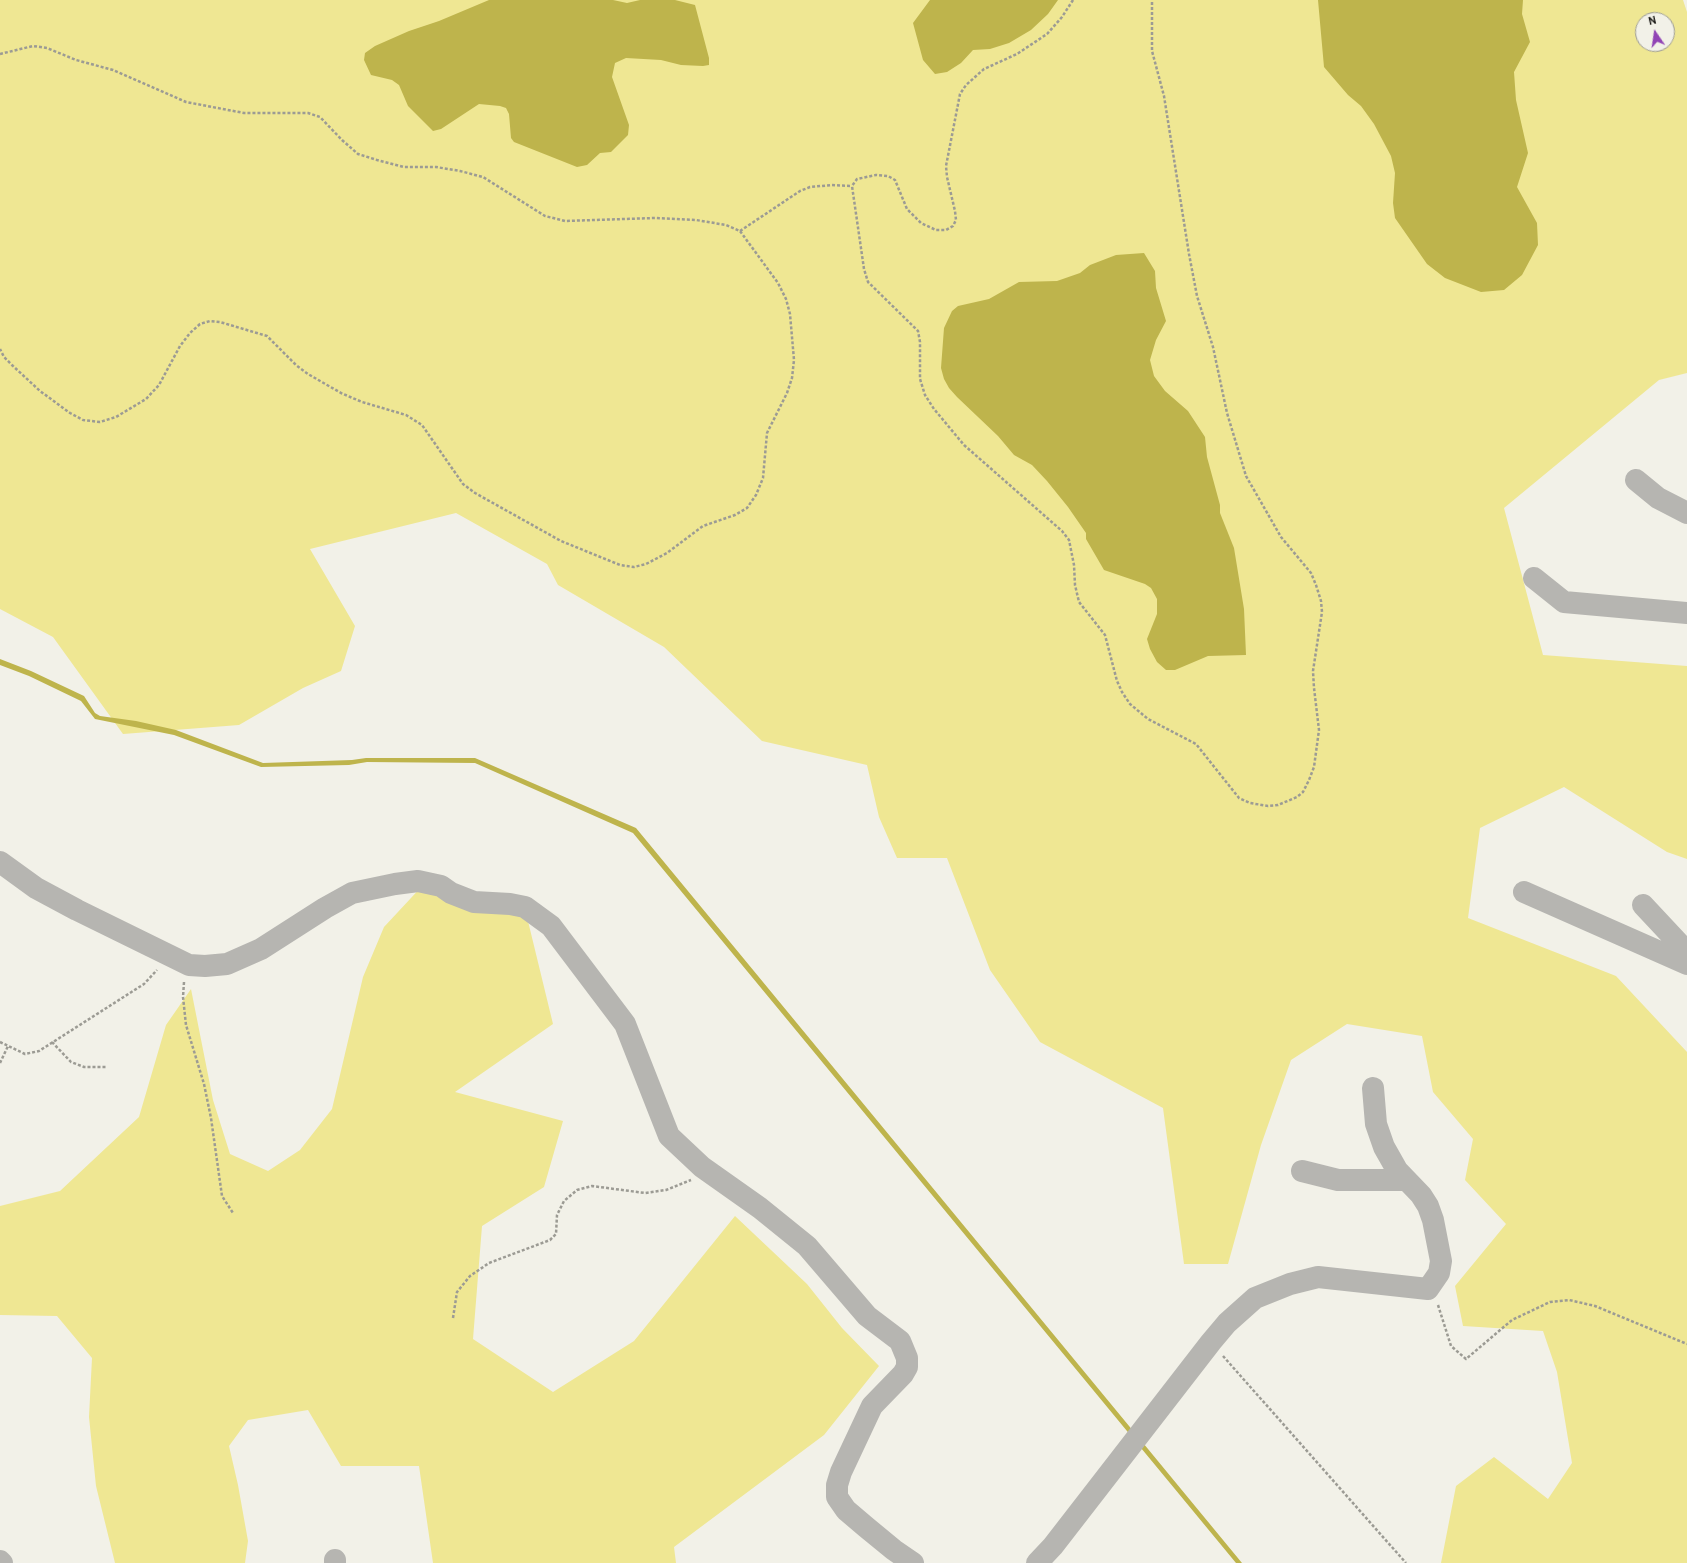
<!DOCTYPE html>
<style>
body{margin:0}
#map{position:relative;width:1687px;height:1563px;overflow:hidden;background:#f2f1e8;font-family:Overpass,sans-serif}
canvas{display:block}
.north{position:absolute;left:1635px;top:12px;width:40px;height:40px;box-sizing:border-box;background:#f2f1e8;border:1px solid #9c9b94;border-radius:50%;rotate:347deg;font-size:11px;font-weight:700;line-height:16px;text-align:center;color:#1b1a17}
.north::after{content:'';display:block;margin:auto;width:14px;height:18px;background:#9144b5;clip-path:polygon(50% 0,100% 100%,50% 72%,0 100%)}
</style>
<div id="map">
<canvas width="1687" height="1563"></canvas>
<div class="north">N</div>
</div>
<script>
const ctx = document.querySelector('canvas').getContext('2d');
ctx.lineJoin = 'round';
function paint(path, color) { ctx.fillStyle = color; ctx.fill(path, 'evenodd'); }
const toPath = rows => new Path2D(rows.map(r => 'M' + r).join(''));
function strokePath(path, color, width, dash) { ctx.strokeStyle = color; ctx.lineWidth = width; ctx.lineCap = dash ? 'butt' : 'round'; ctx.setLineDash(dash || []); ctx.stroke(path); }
paint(toPath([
 [0,0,1683,0,1687,12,1687,373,1659,380,1504,508,1543,655,1687,666,1687,859,1667,852,1564,787,1480,828,1468,918,1616,976,1687,1052,1687,1563,1441,1563,1456,1486,1494,1457,1548,1499,1572,1463,1557,1372,1543,1331,1463,1326,1455,1286,1506,1224,1465,1180,1473,1139,1433,1092,1422,1036,1347,1024,1291,1060,1261,1145,1228,1264,1184,1264,1163,1108,1040,1042,990,970,947,858,897,858,879,817,867,765,762,741,664,647,558,585,547,564,456,513,310,549,355,626,341,671,303,688,239,725,123,734,53,637,0,609],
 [1643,20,1667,20,1667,44,1643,44],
 [424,884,527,917,553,1024,455,1092,563,1121,544,1187,482,1226,473,1339,553,1392,634,1341,735,1216,807,1284,842,1328,879,1366,824,1435,674,1547,676,1563,433,1563,419,1466,341,1466,308,1410,248,1420,229,1446,238,1485,248,1541,245,1563,115,1563,96,1486,89,1417,92,1358,57,1316,0,1315,0,1206,60,1191,139,1117,166,1025,191,989,213,1100,230,1154,268,1171,300,1150,332,1109,363,977,384,927]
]), '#efe793');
paint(toPath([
 [489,0,613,0,627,3,640,0,675,0,695,5,709,58,709,65,703,66,681,65,661,60,626,58,615,63,612,77,629,125,628,135,611,152,600,153,587,165,577,167,514,142,511,138,509,114,506,108,500,106,479,104,441,129,433,131,408,106,399,85,392,80,371,75,364,60,365,53,375,46,409,31,439,21],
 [930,0,1058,0,1048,14,1031,30,1009,43,990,49,973,50,961,63,947,72,935,74,923,60,913,23],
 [1318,0,1523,0,1522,14,1530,42,1514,72,1516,100,1528,153,1517,187,1537,223,1538,245,1522,275,1504,290,1481,292,1445,278,1427,264,1395,218,1393,203,1395,173,1391,156,1374,124,1361,106,1348,95,1324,67],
 [1144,253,1155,271,1156,288,1166,321,1156,340,1150,360,1154,376,1165,391,1188,411,1205,437,1207,457,1220,505,1220,513,1234,548,1244,609,1246,655,1208,656,1175,670,1166,670,1157,662,1150,649,1147,639,1157,614,1157,599,1151,588,1145,584,1104,570,1086,539,1086,533,1068,507,1047,481,1032,465,1014,455,998,436,957,397,949,388,944,379,941,368,944,328,952,311,958,306,989,299,1019,282,1057,281,1080,273,1090,265,1116,255],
 [0,659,31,671,84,696,95,713,100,716,136,721,176,730,263,763,352,760,366,758,475,758,636,828,1242,1563,1236,1563,633,833,475,763,367,762,349,765,261,767,174,735,95,719,81,701,29,676,0,665]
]), '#beb44c');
strokePath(toPath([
 [1073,0,1062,17,1047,34,1017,54,984,69,966,85,960,94,946,166,947,177,955,211,956,220,953,226,946,230,936,230,921,223,907,209,895,180,888,176,876,175,857,179,852,186,864,269,868,282,918,331,920,342,920,379,925,395,934,409,964,445,1062,531,1069,540,1074,565,1075,585,1079,602,1105,635,1117,681,1122,692,1130,704,1148,719,1196,744,1239,798,1250,803,1268,806,1278,805,1297,797,1303,792,1309,780,1314,767,1319,730,1314,688,1313,671,1322,612,1321,601,1316,585,1311,573,1281,537,1246,476,1227,413,1213,347,1197,296,1189,254,1164,96,1152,51,1152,0],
 [0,54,33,46,47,48,76,60,113,70,186,102,244,113,308,113,320,117,342,140,358,154,377,160,404,167,436,167,460,171,483,177,545,216,565,221,655,218,696,220,726,225,740,231,778,283,786,299,790,314,794,360,792,378,787,393,767,433,763,478,756,495,747,508,735,515,703,526,667,553,646,564,634,567,620,565,561,541,475,493,463,484,422,425,406,415,362,402,341,393,308,374,296,365,267,336,220,322,210,321,200,324,190,333,180,346,159,385,146,399,116,417,100,422,83,420,70,413,40,391,13,366,4,357,0,349],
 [740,231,800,191,810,187,832,185,852,186],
 [184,982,183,997,186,1025,204,1084,211,1118,222,1196,233,1213],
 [0,1042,25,1054,39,1051,144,984,157,970],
 [52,1042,71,1062,84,1067,107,1067],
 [0,1063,8,1046],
 [1438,1305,1451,1346,1466,1359,1512,1320,1550,1302,1569,1300,1595,1306,1687,1344],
 [453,1318,457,1292,470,1276,489,1263,550,1240,556,1234,557,1215,564,1201,577,1190,592,1186,645,1193,666,1190,691,1180],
 [1223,1356,1406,1563]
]), '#9c9b94', 2.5, [3, 2]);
strokePath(toPath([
 [1636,480,1658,498,1687,513],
 [1534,578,1564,602,1687,613],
 [0,862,36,888,77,910,189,965,205,966,227,964,261,949,325,908,352,893,395,884,418,881,441,886,451,893,474,902,510,904,525,907,551,926,625,1024,669,1136,702,1167,760,1208,807,1246,867,1316,900,1341,907,1358,907,1367,903,1374,872,1406,841,1472,837,1485,837,1497,846,1510,866,1527,894,1550,913,1563],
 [1524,892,1687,964],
 [1643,905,1687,952],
 [1302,1171,1338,1180,1406,1180],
 [335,1560,335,1563],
 [0,1561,2,1563],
 [1037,1563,1053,1546,1211,1342,1227,1323,1255,1298,1290,1284,1318,1277,1428,1289,1439,1273,1441,1261,1433,1220,1428,1206,1421,1195,1397,1170,1384,1147,1376,1124,1373,1088]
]), '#b6b5b1', 22);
</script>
